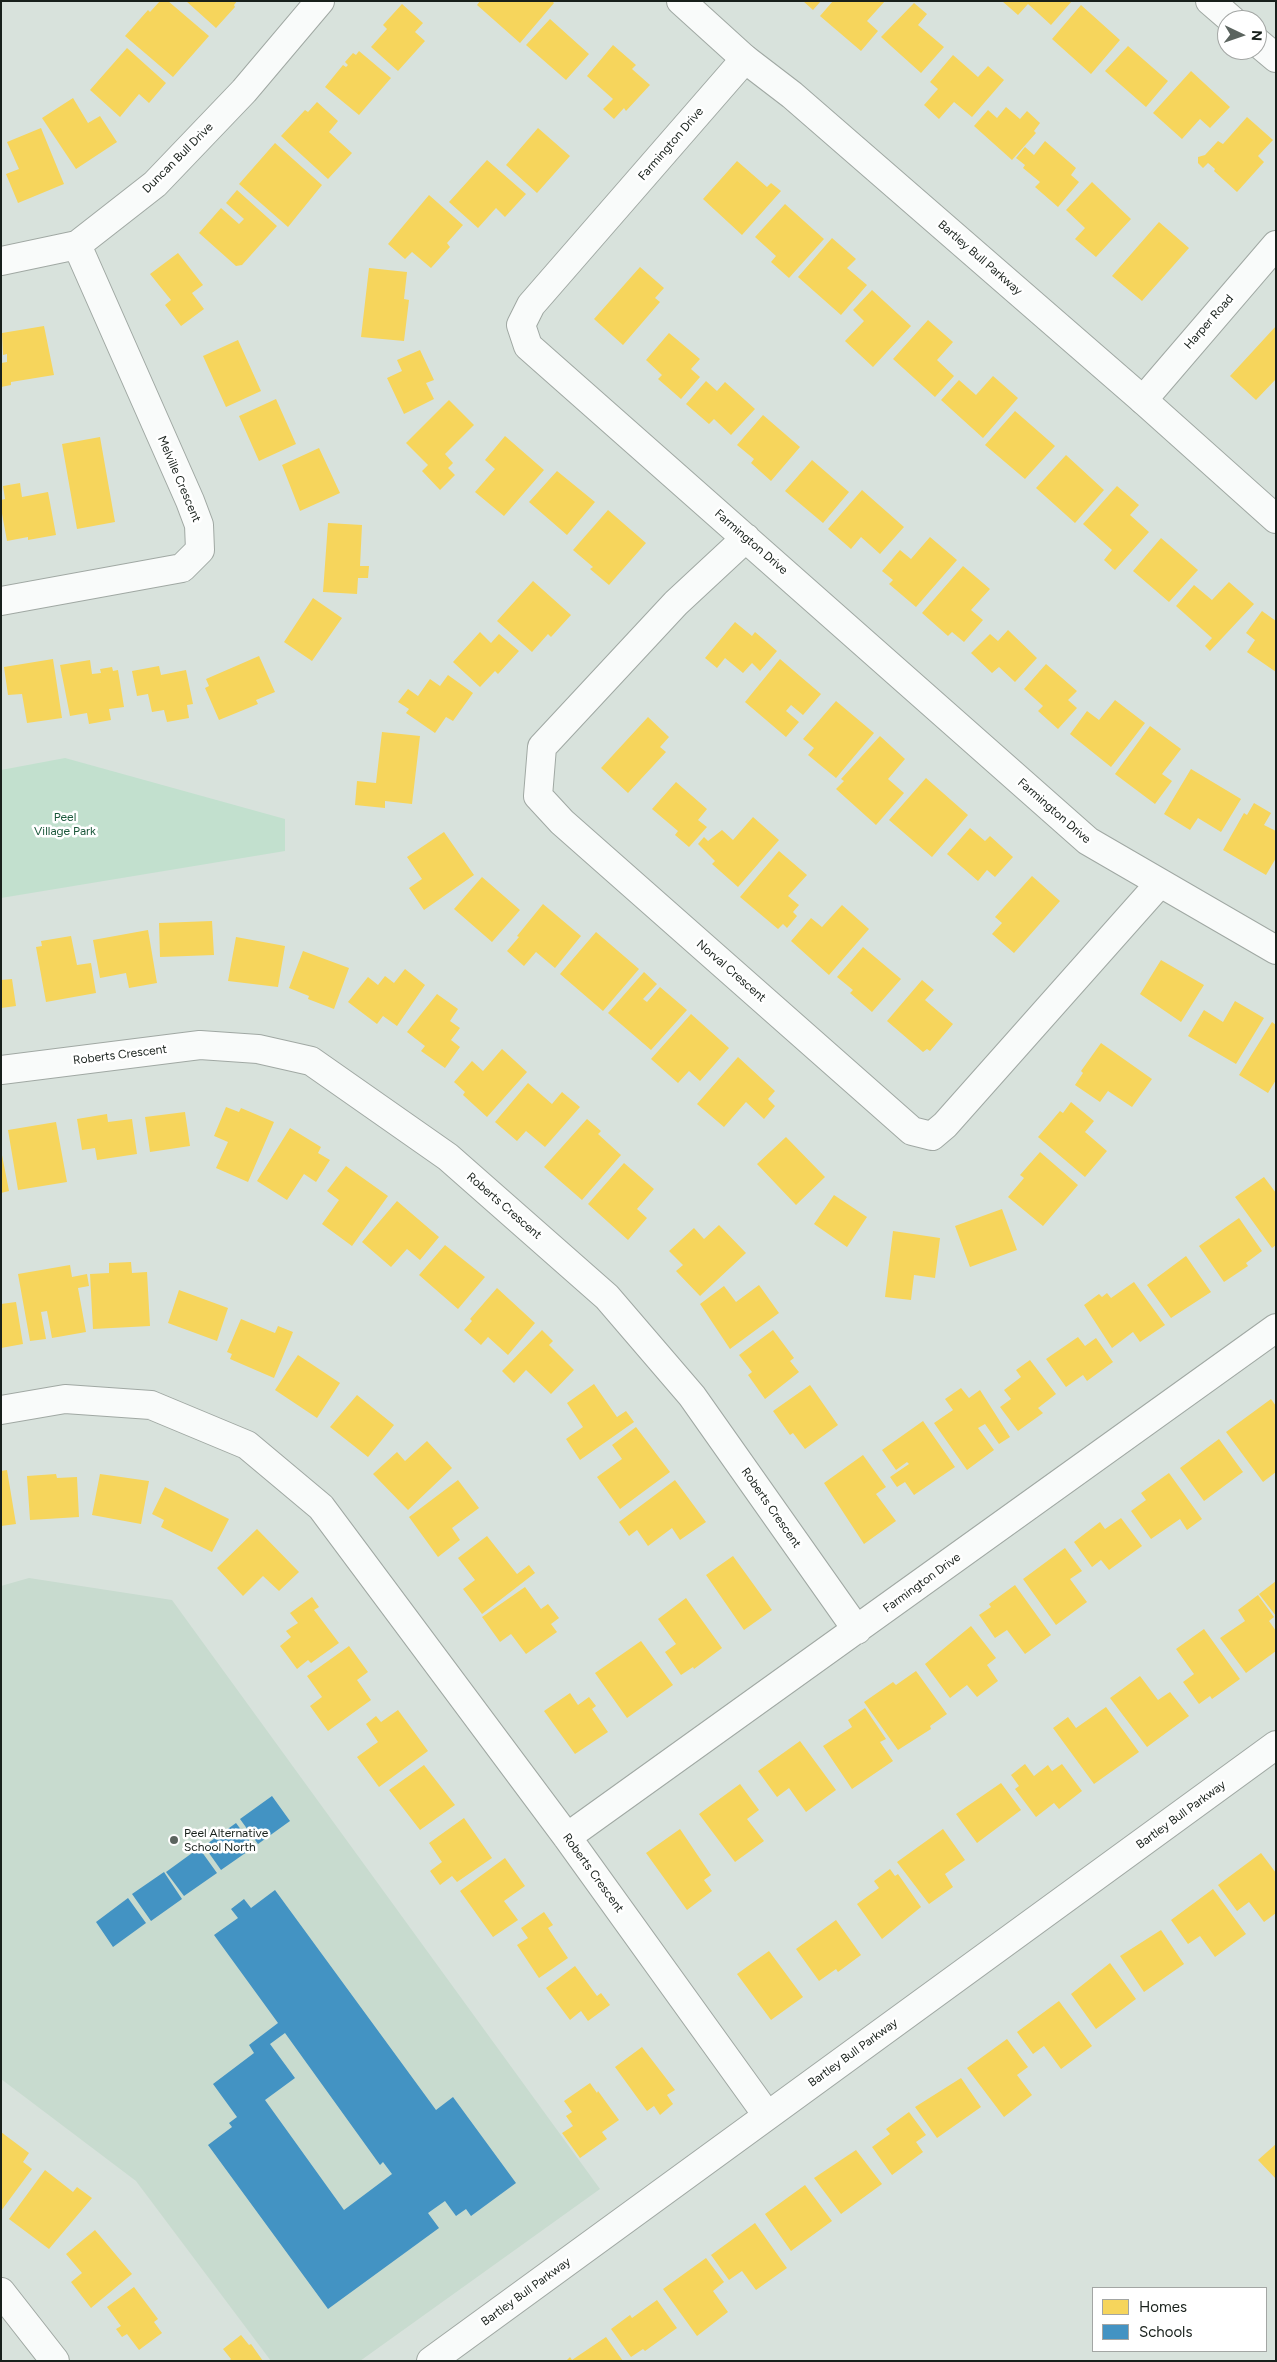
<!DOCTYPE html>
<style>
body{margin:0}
#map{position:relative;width:1277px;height:2362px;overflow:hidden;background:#d8e2dc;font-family:Figtree,sans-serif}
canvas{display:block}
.frame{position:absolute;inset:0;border:2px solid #18201b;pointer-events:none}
.legend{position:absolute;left:1092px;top:2287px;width:175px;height:65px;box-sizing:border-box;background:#fff;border:1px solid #a3a6a4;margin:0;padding:6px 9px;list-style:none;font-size:15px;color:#18201b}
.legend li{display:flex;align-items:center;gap:10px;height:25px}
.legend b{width:25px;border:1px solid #a3a6a4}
.north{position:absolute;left:1217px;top:10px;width:50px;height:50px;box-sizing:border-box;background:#fff;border:1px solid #a3a6a4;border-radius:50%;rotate:93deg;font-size:14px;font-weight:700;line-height:20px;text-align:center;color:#18201b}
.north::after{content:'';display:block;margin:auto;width:18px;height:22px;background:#5b645f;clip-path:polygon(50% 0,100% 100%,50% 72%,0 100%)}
</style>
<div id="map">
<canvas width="1277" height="2362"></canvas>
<div class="frame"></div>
<ul class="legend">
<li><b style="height:14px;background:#f6d55c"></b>Homes</li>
<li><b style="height:14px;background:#4393c3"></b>Schools</li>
</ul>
<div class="north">N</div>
</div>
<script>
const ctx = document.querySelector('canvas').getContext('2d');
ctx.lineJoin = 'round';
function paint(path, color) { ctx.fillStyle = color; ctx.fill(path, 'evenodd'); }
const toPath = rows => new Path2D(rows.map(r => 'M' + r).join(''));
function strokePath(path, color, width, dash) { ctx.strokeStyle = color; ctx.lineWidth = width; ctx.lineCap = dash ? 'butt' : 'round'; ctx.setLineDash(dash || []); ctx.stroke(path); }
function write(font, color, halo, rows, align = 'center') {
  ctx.font = font + ' Figtree,sans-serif'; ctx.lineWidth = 5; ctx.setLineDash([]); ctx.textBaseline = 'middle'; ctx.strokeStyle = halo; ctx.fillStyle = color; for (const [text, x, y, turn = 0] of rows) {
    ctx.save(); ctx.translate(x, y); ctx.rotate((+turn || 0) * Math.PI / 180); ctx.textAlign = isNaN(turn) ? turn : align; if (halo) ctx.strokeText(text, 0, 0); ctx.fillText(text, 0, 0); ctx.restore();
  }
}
paint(toPath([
 [29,1578,172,1600,600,2189,360,2361,271,2361,136,2181,1,2079,1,1586]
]), '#c8dbcf');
paint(toPath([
 [65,758,285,819,285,851,1,898,1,770]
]), '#c2e0ce');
paint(toPath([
 [160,1,168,1,209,36,173,77,125,36,148,10,150,12],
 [186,1,237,1,234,5,235,7,216,28],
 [480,1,552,1,554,3,520,43,477,5],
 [803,1,821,1,813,10],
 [833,1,885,1,867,21,878,31,861,51,820,16],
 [1002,1,1072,1,1051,25,1028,4,1018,15],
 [914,3,927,14,918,25,944,47,921,73,881,37],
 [402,4,423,23,415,32,425,41,398,71,371,47,387,29,383,25],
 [1081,5,1120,40,1091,74,1052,39],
 [550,19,589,54,566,80,526,45],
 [613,45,636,65,632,69,650,85,626,111,624,108,614,119,603,109,613,99,587,76],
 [1128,46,1168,81,1146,107,1105,71],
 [127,48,166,83,149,103,139,94,120,117,90,90],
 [359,51,391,78,359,115,325,87,343,65,346,67,348,65,345,62,353,53,356,55],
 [953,55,978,77,988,66,1004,80,972,117,954,102,939,119,924,105,938,89,930,82],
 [1191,71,1230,107,1210,128,1200,119,1182,139,1153,113],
 [73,98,88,123,100,116,117,142,76,169,42,118],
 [317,102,338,121,329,132,352,153,328,179,281,136,305,110,308,112],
 [1006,107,1020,119,1027,111,1040,123,1034,131,1036,133,1012,160,974,126,988,110,997,118],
 [1247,117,1273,140,1258,156,1264,162,1237,192,1214,171,1215,169,1208,163,1203,168,1198,163,1198,157,1205,155,1218,141,1223,144],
 [41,128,64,184,18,203,6,174,19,169,7,142],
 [538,128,570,156,537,193,506,165],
 [1045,141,1076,168,1071,175,1079,182,1058,207,1035,187,1040,182,1023,168,1025,165,1016,158,1025,147,1034,155],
 [275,143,322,185,288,227,239,184],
 [487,160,526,194,505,217,496,208,478,228,449,202],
 [737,161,767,187,771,183,781,191,742,235,703,199],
 [1092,182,1131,219,1096,257,1075,239,1085,228,1066,210],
 [237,190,277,226,242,265,236,266,199,233,221,208,239,224,244,219,226,203],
 [429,195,463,225,447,243,450,247,431,268,412,252,405,259,388,244],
 [785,204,824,239,789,278,771,262,776,256,755,237],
 [1159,222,1189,248,1142,301,1112,276],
 [832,238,856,259,847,268,867,285,841,315,798,277],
 [178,253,203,285,192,293,204,309,181,326,165,305,171,300,150,274],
 [640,267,664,288,655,298,660,302,623,345,594,319],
 [369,268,407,272,404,299,409,300,404,341,361,337],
 [872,290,911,326,873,367,845,341,864,321,853,310],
 [928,320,953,342,937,360,954,376,935,397,893,359],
 [44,326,54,375,11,382,11,385,1,387,1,363,7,362,7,354,3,355,2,333],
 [1276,326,1276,379,1256,400,1230,376],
 [669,333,700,359,691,369,700,377,681,399,658,379,662,375,646,360],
 [238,340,261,391,226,407,203,356],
 [420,350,434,380,426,383,434,399,404,414,387,378,402,371,397,360],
 [993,376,1018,398,983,438,941,400,959,380,976,395],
 [706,381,717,391,725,382,755,409,731,435,714,419,709,424,686,404],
 [276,399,296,444,259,461,239,416],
 [449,400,474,425,445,454,453,463,448,468,455,475,440,490,422,471,428,465,406,443],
 [1015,411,1055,446,1025,479,985,445],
 [763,415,800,447,771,481,751,463,754,459,737,445],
 [505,436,544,470,504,516,475,492,495,469,485,460],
 [100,437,115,522,77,529,62,444],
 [319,448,340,493,300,511,282,465],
 [1066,455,1104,490,1075,523,1036,488],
 [812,460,849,492,823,523,785,491],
 [557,471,595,502,567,535,529,502],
 [20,483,22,497,48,492,56,535,28,540,28,537,7,541,1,508,1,500,5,499,3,486],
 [1117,486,1139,505,1130,515,1149,532,1115,570,1104,560,1112,550,1083,524],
 [862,490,904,527,880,554,861,537,851,549,828,529],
 [608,510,646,543,609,585,590,569,593,567,573,550],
 [328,523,362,525,360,566,369,566,368,578,358,578,357,594,323,592],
 [930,537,957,560,916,607,889,584,893,580,882,571,900,550,911,559],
 [1161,538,1198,570,1169,602,1133,571],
 [963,566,990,589,971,610,983,620,964,642,952,632,948,636,922,613],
 [533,581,571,615,551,637,548,634,532,652,497,621],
 [1229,582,1254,604,1210,651,1205,646,1212,638,1176,606,1194,585,1212,600],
 [313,598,342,618,312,661,284,642],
 [1262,611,1276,621,1276,672,1247,652,1255,640,1246,633],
 [735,622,752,636,755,632,777,651,760,671,752,663,743,673,725,658,717,668,705,658],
 [1008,630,1037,658,1015,682,999,667,992,673,971,653,990,634,998,641],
 [480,632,491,643,499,634,519,651,498,674,495,671,480,687,453,662],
 [259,656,275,692,256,700,258,704,219,720,205,688,209,686,206,679],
 [53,659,62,718,27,723,22,694,8,695,4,667],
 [780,659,821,694,803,715,791,705,786,711,799,722,786,737,745,702],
 [90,660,92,674,101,673,100,669,112,667,113,671,118,670,124,707,109,709,111,720,89,724,87,713,70,716,60,665],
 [1046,664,1077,691,1068,700,1077,708,1058,729,1038,711,1043,706,1024,689],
 [159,666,161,675,186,670,193,704,187,705,189,718,167,722,164,710,152,712,148,694,137,696,132,671],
 [448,675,473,693,453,721,446,717,435,733,406,713,409,709,398,702,408,689,418,696,430,679,440,686],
 [1115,700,1145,723,1111,767,1070,734,1087,711,1099,720],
 [836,701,874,733,836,778,808,755,814,748,803,739],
 [648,717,669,737,660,747,666,752,628,793,601,768],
 [1150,726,1181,749,1162,774,1172,781,1155,804,1115,774],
 [382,732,420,736,412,804,385,801,385,808,355,805,357,781,376,783],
 [880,736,905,759,888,779,904,793,876,825,836,789,844,781,841,779],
 [1191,769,1241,799,1221,832,1198,818,1190,830,1164,814],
 [926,778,968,815,932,857,889,820],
 [676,782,707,809,698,820,707,827,689,847,675,835,678,831,652,809],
 [1254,803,1271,813,1264,825,1276,831,1276,858,1266,875,1223,850,1244,813,1247,815],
 [753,817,779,840,738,887,712,864,715,861,698,844,704,837,708,841,722,830,733,840],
 [970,828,985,841,990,836,1013,857,995,877,987,870,978,881,947,854],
 [444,832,474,875,424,910,409,888,422,879,407,857],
 [779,851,807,875,788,896,799,905,793,912,797,916,787,928,783,924,778,929,740,897],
 [1032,876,1060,901,1014,953,992,934,1002,923,995,917],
 [482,877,520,910,492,942,454,909],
 [543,904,581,936,555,968,536,952,524,966,507,951,519,937,517,936],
 [842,905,869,929,829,975,791,941,811,918,822,927],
 [212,921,214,955,160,957,159,923],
 [148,930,157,983,129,988,126,973,100,978,93,940],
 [596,932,639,969,603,1011,560,974],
 [71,936,77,965,91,963,96,993,46,1002,36,947,42,946,41,941],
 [236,937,285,946,278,987,228,981],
 [863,947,901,979,872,1012,850,993,853,990,837,977],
 [303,951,349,968,334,1009,308,999,309,996,289,988],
 [1161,960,1204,985,1181,1022,1140,994],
 [405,969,425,985,397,1026,383,1016,377,1024,348,1002,368,977,378,985,385,976,394,983],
 [644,972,657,984,643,999,647,1002,660,987,687,1010,651,1050,608,1013],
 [12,979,16,1006,1,1008,1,980],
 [922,980,934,990,925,1000,953,1024,930,1051,927,1049,923,1052,887,1021],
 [437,994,458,1009,450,1021,460,1028,451,1040,460,1047,445,1068,421,1051,425,1046,407,1032],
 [1235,1001,1264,1018,1236,1064,1188,1036,1204,1010,1223,1022],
 [691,1014,729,1048,700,1081,689,1071,678,1083,651,1059],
 [1272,1022,1276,1025,1276,1080,1268,1093,1239,1075],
 [1101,1043,1152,1079,1132,1107,1108,1091,1100,1102,1075,1085,1083,1073,1081,1071],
 [502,1049,527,1072,487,1117,463,1095,465,1092,454,1082,472,1061,483,1071],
 [738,1057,775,1091,768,1099,775,1106,764,1119,746,1102,724,1127,697,1104],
 [528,1083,552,1104,562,1092,580,1107,545,1147,526,1131,517,1141,495,1122],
 [1071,1102,1094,1121,1085,1132,1107,1151,1085,1177,1038,1137,1060,1111,1063,1113],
 [226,1107,239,1112,241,1108,274,1122,248,1182,216,1168,228,1142,214,1136],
 [185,1112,190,1146,150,1152,145,1117],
 [107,1114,108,1122,132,1119,137,1154,97,1160,95,1148,82,1150,77,1119],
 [587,1119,601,1131,598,1134,621,1155,582,1200,544,1167],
 [56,1122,67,1182,18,1190,8,1130],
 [290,1128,321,1147,318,1153,330,1160,316,1182,304,1174,287,1200,257,1181],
 [786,1137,825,1177,796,1205,757,1164],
 [1,1150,9,1191,1,1193],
 [1040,1152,1078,1185,1043,1226,1008,1197,1024,1178,1020,1175],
 [624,1163,654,1189,637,1209,647,1218,628,1240,588,1204],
 [346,1166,388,1196,352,1246,322,1224,339,1200,327,1191],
 [1264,1177,1276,1193,1276,1245,1272,1248,1235,1197],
 [834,1195,867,1217,847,1247,814,1224],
 [397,1201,439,1237,420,1260,407,1249,391,1267,362,1242],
 [1002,1209,1017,1250,970,1267,955,1226],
 [1239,1218,1262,1251,1246,1263,1248,1266,1224,1282,1199,1246],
 [719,1225,746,1253,700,1296,676,1271,683,1265,669,1251,694,1228,704,1239],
 [893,1231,940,1238,935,1278,914,1275,911,1300,885,1297],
 [445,1245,485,1277,458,1309,419,1275],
 [1186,1256,1211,1292,1171,1318,1147,1285],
 [131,1262,132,1273,147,1272,150,1326,93,1329,90,1274,109,1273,109,1263],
 [70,1265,72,1277,87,1274,89,1286,78,1288,86,1332,52,1338,47,1311,41,1312,46,1339,30,1341,18,1274],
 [1134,1282,1165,1325,1140,1342,1133,1332,1112,1348,1084,1305,1099,1294,1102,1297,1107,1293,1111,1298],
 [759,1285,779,1313,730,1349,700,1304,724,1286,736,1302],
 [497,1288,535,1323,508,1355,488,1337,481,1345,464,1330,472,1321,470,1319],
 [179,1290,228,1308,217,1341,168,1323],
 [16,1302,23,1344,1,1348,1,1304],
 [241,1319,275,1333,278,1326,293,1332,274,1378,230,1359,232,1354,227,1352],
 [542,1330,553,1341,549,1345,574,1370,551,1394,526,1370,514,1383,502,1371],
 [773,1330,794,1358,790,1361,799,1372,765,1399,748,1375,752,1372,739,1355],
 [1078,1337,1085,1346,1096,1338,1113,1362,1087,1381,1083,1375,1066,1387,1046,1359],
 [298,1355,340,1383,317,1418,275,1390],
 [1030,1360,1056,1394,1038,1408,1043,1413,1018,1431,1000,1407,1011,1399,1004,1390,1021,1377,1016,1370],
 [594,1384,617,1417,626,1411,634,1422,580,1460,566,1439,583,1427,567,1403],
 [810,1385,838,1425,805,1449,793,1433,790,1435,773,1411],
 [961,1388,969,1398,980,1390,1010,1437,999,1444,985,1424,978,1428,994,1450,967,1470,934,1423,953,1410,945,1399],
 [357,1395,394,1425,368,1457,330,1427],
 [1271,1399,1276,1406,1276,1472,1263,1482,1226,1432],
 [923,1421,955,1467,914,1495,905,1482,897,1487,890,1477,909,1464,907,1462,896,1470,882,1450],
 [636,1427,670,1472,620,1509,597,1477,622,1459,612,1445],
 [1219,1439,1243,1472,1204,1501,1180,1468],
 [427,1441,452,1468,408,1510,373,1474,397,1452,405,1461],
 [863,1455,886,1487,876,1494,896,1521,864,1544,824,1483],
 [7,1470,16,1524,1,1526,1,1471],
 [1169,1473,1202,1519,1187,1530,1180,1519,1151,1539,1131,1511,1146,1500,1141,1493],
 [56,1474,57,1478,77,1477,79,1517,30,1520,27,1476],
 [100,1474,149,1481,141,1524,92,1515],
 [458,1480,479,1508,452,1528,460,1540,438,1557,409,1517],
 [675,1480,706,1522,680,1540,672,1528,648,1546,637,1530,629,1536,619,1522],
 [165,1487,229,1519,212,1552,161,1527,164,1520,152,1514],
 [1121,1518,1142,1546,1109,1570,1101,1560,1092,1567,1074,1542,1100,1522,1105,1529],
 [257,1529,299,1572,279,1591,263,1576,243,1596,217,1568],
 [487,1536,517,1574,529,1565,535,1573,482,1614,463,1589,475,1580,458,1558],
 [1065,1548,1082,1571,1070,1579,1087,1602,1056,1625,1023,1579],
 [733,1556,772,1610,744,1630,706,1575],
 [1276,1581,1276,1616,1259,1594],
 [1015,1585,1051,1635,1025,1654,1007,1630,995,1638,979,1615,991,1607,989,1604],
 [525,1587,541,1609,548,1604,559,1618,551,1624,557,1632,526,1654,511,1634,500,1642,482,1617],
 [1258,1595,1274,1617,1269,1621,1276,1631,1276,1651,1246,1673,1220,1638,1245,1621,1238,1610],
 [312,1597,319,1607,314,1610,339,1643,311,1663,308,1660,297,1669,280,1646,291,1637,286,1631,298,1623,290,1613],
 [686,1598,722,1648,694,1669,693,1667,681,1675,665,1652,676,1644,658,1619],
 [971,1626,996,1658,987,1665,998,1681,977,1697,967,1685,950,1698,925,1664],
 [1204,1629,1240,1679,1212,1699,1210,1696,1199,1704,1183,1682,1194,1674,1176,1649],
 [641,1641,673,1685,627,1718,595,1673],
 [349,1646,368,1672,357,1680,371,1700,328,1731,310,1706,322,1697,307,1676],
 [916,1671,947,1714,930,1726,931,1729,898,1750,864,1702,893,1682,896,1685],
 [1140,1676,1158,1700,1170,1692,1189,1716,1147,1747,1110,1698],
 [570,1693,578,1705,589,1697,596,1706,592,1709,608,1732,575,1754,544,1711],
 [1106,1707,1139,1752,1094,1784,1053,1728,1068,1717,1076,1728],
 [865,1708,886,1739,880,1742,893,1761,852,1789,823,1746,852,1727,848,1720],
 [398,1710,428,1751,379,1787,357,1757,378,1742,366,1724,376,1716,381,1722],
 [800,1741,836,1790,806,1812,789,1788,777,1797,758,1771],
 [1025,1764,1034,1776,1048,1765,1052,1771,1062,1764,1082,1791,1059,1809,1054,1803,1036,1817,1015,1789,1019,1786,1011,1775],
 [424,1765,455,1805,420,1830,389,1790],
 [1001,1783,1021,1810,977,1843,956,1814],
 [740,1784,759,1810,747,1819,764,1841,735,1862,699,1814],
 [464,1818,492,1858,457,1882,452,1876,440,1885,430,1871,442,1862,429,1843],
 [680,1829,711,1875,704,1880,712,1891,687,1910,646,1853],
 [943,1829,965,1860,945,1874,953,1887,929,1904,897,1862],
 [1261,1853,1276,1873,1276,1913,1264,1922,1249,1902,1237,1911,1218,1885],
 [505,1858,525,1886,504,1901,518,1920,493,1937,460,1891],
 [890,1869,895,1876,898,1874,921,1907,882,1939,857,1904,879,1888,874,1881],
 [1213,1889,1246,1934,1215,1957,1200,1936,1188,1944,1171,1920],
 [544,1912,553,1925,548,1928,568,1958,539,1978,517,1945,528,1938,521,1928],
 [836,1920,861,1955,838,1972,836,1969,819,1981,796,1949],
 [1161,1930,1184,1964,1144,1992,1120,1956],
 [769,1951,803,1997,771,2020,737,1974],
 [1110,1963,1136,1999,1096,2029,1071,1994],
 [575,1966,597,1996,601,1993,610,2005,588,2021,581,2011,570,2020,546,1988],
 [1059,2001,1092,2046,1061,2069,1044,2046,1033,2054,1017,2032],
 [1007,2039,1028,2067,1017,2075,1032,2095,1004,2117,967,2068],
 [642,2047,675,2090,667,2095,673,2104,660,2115,654,2106,647,2111,615,2067],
 [961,2078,981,2107,937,2138,915,2107],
 [590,2083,597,2093,598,2091,619,2120,602,2132,607,2139,580,2158,562,2133,573,2126,566,2116,572,2112,564,2101],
 [909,2112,926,2135,916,2142,923,2152,892,2175,872,2147,890,2134,886,2129],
 [1,2132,29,2153,23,2162,32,2169,1,2211],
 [1276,2144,1276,2179,1258,2160],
 [856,2150,882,2184,841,2214,814,2178],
 [45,2170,73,2192,77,2187,92,2198,49,2249,9,2219],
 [805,2185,832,2221,791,2251,765,2214],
 [755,2223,787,2268,756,2290,742,2271,729,2280,711,2255],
 [95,2230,132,2274,91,2308,71,2282,82,2273,66,2254],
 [706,2258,724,2282,713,2291,728,2312,697,2336,663,2289],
 [134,2287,158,2319,154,2322,162,2333,139,2350,127,2334,122,2337,116,2329,121,2326,107,2307],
 [657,2300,677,2328,645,2351,643,2349,631,2357,611,2329,630,2315,632,2318],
 [241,2335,249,2345,251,2344,263,2361,229,2361,231,2359,223,2349],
 [606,2337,623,2361,566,2361,570,2357,572,2360]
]), '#f6d55c');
paint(toPath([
 [272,1796,290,1821,258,1844,240,1819],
 [236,1823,254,1847,221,1870,204,1846],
 [199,1848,217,1873,184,1896,166,1872],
 [164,1872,182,1899,151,1921,132,1894],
 [275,1890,436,2110,453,2097,516,2183,471,2216,466,2209,456,2216,445,2201,428,2213,439,2228,328,2309,208,2145,232,2127,229,2123,237,2117,213,2084,254,2053,249,2045,278,2023,214,1935,238,1918,231,1909,244,1899,251,1908],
 [285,2033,380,2165,383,2162,392,2174,344,2210,265,2100,295,2078,270,2044],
 [128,1898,146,1923,113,1947,96,1922]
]), '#4393c3');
const minor = toPath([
 [1210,1,1232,20],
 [1257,42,1276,58],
 [745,59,531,305,521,325,528,346,1088,841,1276,950],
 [1,261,77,245,155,184,244,91,320,1],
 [1143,400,1276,245],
 [746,538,676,603,542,747,538,796,562,822,912,1131,932,1136,945,1125,1160,883],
 [1,601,182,568,200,550,199,525,190,501,77,245],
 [1,1070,200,1045,258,1049,311,1061,448,1157,607,1297,692,1396,857,1630],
 [1,1410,65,1399,151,1405,247,1445,321,1507,567,1837,767,2115],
 [567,1837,1276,1328],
 [1,2292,55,2361]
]);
const tertiary = toPath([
 [681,1,745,59,792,95,1143,400,1276,519],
 [431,2361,1276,1745]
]);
strokePath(minor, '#a0a8a3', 30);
strokePath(tertiary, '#a0a8a3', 30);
strokePath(minor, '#f9fbfa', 28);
strokePath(tertiary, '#f9fbfa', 28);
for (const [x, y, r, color] of [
 [174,1840,5,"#5b645f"]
]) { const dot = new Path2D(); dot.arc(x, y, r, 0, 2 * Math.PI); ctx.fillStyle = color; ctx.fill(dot); strokePath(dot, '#fff', 2); }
write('12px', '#18201b', '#fff', [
 ["Farmington Drive",671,144,-49],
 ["Duncan Bull Drive",178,158,-45],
 ["Bartley Bull Parkway",980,258,41],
 ["Harper Road",1209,322,-49],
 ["Melville Crescent",179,479,67],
 ["Farmington Drive",751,542,41],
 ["Farmington Drive",1054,811,41],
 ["Norval Crescent",731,971,41],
 ["Roberts Crescent",120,1055,-7],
 ["Roberts Crescent",504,1206,41],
 ["Roberts Crescent",771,1508,55],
 ["Farmington Drive",922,1583,-36],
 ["Bartley Bull Parkway",1181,1815,-36],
 ["Roberts Crescent",593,1873,54],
 ["Bartley Bull Parkway",853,2053,-36],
 ["Bartley Bull Parkway",526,2292,-36]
]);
write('12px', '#1b583b', '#fff', [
 ["Peel",65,817],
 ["Village Park",65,831]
]);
write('12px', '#18201b', '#fff', [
 ["Peel Alternative",184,1833],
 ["School North",184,1847]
], 'left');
</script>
